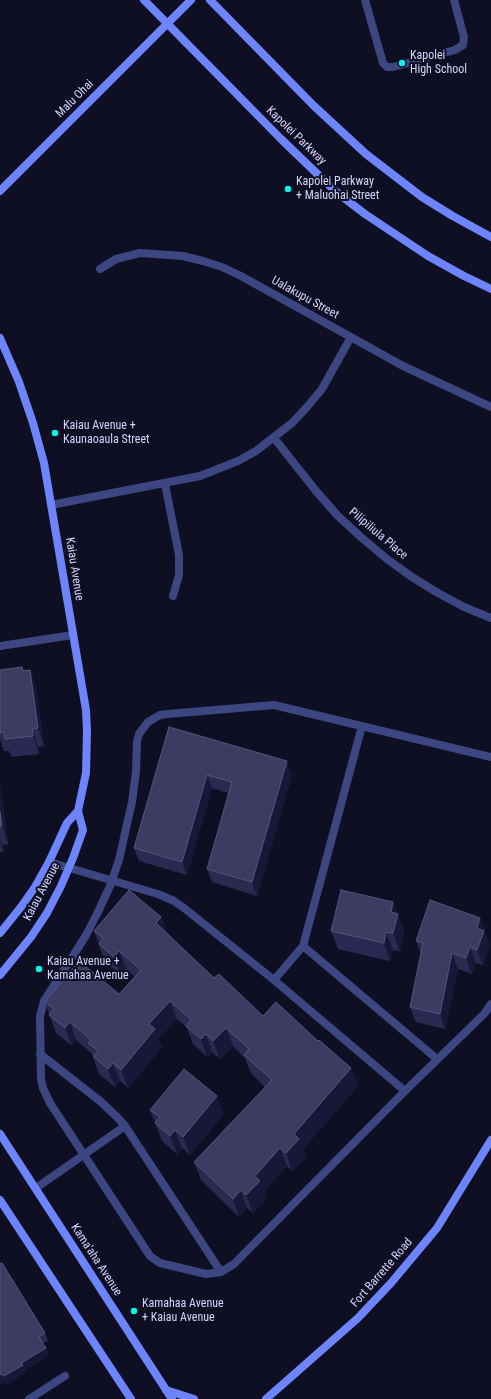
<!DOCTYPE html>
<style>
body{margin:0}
canvas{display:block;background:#0f0f24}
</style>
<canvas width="491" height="1399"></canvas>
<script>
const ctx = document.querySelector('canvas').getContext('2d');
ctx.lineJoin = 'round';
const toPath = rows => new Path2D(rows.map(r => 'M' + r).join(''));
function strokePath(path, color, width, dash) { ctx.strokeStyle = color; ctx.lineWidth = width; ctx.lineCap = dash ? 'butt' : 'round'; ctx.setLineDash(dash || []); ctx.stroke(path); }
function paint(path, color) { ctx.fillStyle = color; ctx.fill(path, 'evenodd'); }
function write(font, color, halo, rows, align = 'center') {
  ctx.font = font + ' "Roboto Condensed",sans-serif'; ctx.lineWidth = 4; ctx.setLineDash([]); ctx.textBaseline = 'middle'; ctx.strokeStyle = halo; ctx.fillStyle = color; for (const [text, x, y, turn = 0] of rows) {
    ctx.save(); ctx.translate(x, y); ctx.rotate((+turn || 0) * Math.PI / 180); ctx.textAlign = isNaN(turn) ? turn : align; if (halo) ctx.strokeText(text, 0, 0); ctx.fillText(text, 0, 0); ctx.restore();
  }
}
strokePath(toPath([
 [365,0,383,63,387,67,393,67,455,50,463,45,464,37,454,0],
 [0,646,73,635],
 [362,726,303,946,437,1059],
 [491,757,274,705,168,714,160,715,148,722,139,734,137,741,136,772,132,802,119,860,110,886,98,912,85,937,44,1001,40,1016,41,1079,43,1088,50,1103,150,1256,160,1263,206,1274,221,1272,234,1264,405,1091,484,1014,491,1004],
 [49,862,158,894,174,901,184,908,274,980,405,1091],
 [274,980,303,946],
 [40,1054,100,1101,117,1117,125,1126,221,1272],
 [36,1188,125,1126]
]), '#3c4681', 8);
strokePath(toPath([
 [100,269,116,259,140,253,183,256,203,261,222,267,241,276,403,366,491,407],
 [274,438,316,491,338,516,362,538,387,559,412,577,438,593,464,607,491,618],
 [165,484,179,555,179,575,173,596],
 [51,505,200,476,238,461,256,451,292,423,307,407,322,389,351,337],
 [29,1399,65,1376]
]), '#3c4681', 8);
strokePath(toPath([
 [144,0,281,139,335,191,365,214,428,256,464,276,491,289],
 [210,0,314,106,366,154,422,197,451,215,491,237],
 [0,191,191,0],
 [0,338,19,382,33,423,44,463,86,710,87,731,86,773,78,811,83,830,73,858,61,886,47,913,31,937,0,975],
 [0,933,21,907,35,887,49,862,67,823,78,811],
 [0,1134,172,1399],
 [0,1200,131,1399],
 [166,1390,194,1399],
 [266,1399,358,1318,391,1283,437,1228,491,1140]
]), '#6e84fa', 8);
paint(toPath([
 [22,667,24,671,30,670,36,688,44,746,38,747,39,754,12,757,9,751,4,751,0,739,0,670],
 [169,727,292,775,257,896,212,882,207,869,228,793,212,788,187,875,139,861,134,848],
 [0,785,8,844,2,845,4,852,0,852],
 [393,902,404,932,400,951,393,950,390,961,338,949,331,931],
 [161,917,167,933,214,978,263,1016,318,1041,351,1068,358,1086,303,1149,306,1157,292,1171,287,1166,264,1191,267,1199,253,1213,247,1208,239,1217,201,1180,194,1162,265,1087,251,1073,245,1058,233,1046,220,1059,212,1052,207,1057,193,1044,187,1028,177,1019,158,1039,162,1047,128,1088,120,1081,115,1087,99,1074,92,1054,76,1040,72,1046,56,1033,45,1002,119,994,135,977,126,969,121,975,105,962,94,931],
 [480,918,486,934,486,935,490,946,483,965,476,963,472,974,458,969,445,1029,416,1022,410,1007,421,954,416,941],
 [150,1110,224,1114,190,1155,182,1148,177,1154,162,1141],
 [0,1264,45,1333,48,1341,43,1343,46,1348,49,1355,25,1370,25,1373,7,1384,5,1381,0,1385]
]), '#2a2951');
paint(toPath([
 [30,670,36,688,44,746,38,728],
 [32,729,38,747,39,754,33,736],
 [287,761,292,775,257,896,252,882],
 [207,775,212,788,187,875,182,862],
 [0,785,1,787,8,844,2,826,0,812],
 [0,838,4,852,0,842],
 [393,902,404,932,400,951,393,933,391,912],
 [161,917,168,935,156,923],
 [480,918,486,934,486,935,490,946,483,965,477,950,477,928],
 [386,932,393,950,390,961,384,943],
 [470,947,476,963,472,974,466,958],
 [119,951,126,969,121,975,114,957],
 [452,953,458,969,445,1029,440,1014],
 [170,1001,177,1019,158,1039,162,1047,128,1088,121,1070,149,1024],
 [70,1022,76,1040,72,1046,65,1028],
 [226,1028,233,1046,220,1059,213,1041],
 [206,1034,212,1052,207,1057,201,1039],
 [113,1063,120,1081,115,1087,108,1069],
 [351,1068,358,1086,303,1149,306,1157,292,1171,286,1153,294,1134],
 [217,1096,224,1114,190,1155,183,1137],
 [175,1130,182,1148,177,1154,170,1136],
 [280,1148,287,1166,264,1191,267,1199,253,1213,246,1195,255,1176],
 [241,1190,247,1208,239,1217,233,1199],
 [46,1348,49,1355,25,1370,25,1373,7,1384,4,1376,21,1363],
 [3,1374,5,1381,0,1385,0,1375]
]), '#171737');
const building = toPath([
 [22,667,23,671,30,670,38,728,32,729,33,736,5,739,4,732,0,733,0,670,22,667],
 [169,727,287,761,252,882,207,869,232,782,207,775,182,862,134,848,169,727],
 [0,812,2,826,0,826,0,812],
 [129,890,161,917,156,923,214,978,219,974,263,1016,276,1002,318,1041,319,1040,351,1068,294,1134,299,1139,286,1153,280,1148,255,1176,260,1181,246,1195,241,1190,233,1199,194,1162,272,1080,244,1055,249,1049,226,1028,213,1041,206,1034,201,1039,186,1026,191,1020,170,1001,149,1024,155,1029,121,1070,113,1063,108,1069,93,1056,98,1051,88,1043,91,1040,70,1022,65,1028,49,1015,54,1009,45,1002,79,961,119,994,141,970,119,951,114,957,99,944,103,938,94,931,129,890],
 [341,890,393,902,391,912,398,914,393,933,386,932,384,943,331,931,341,890],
 [430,900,480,918,477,928,484,931,477,950,470,947,466,958,452,953,440,1014,410,1007,423,943,416,941,430,900],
 [184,1069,217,1096,183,1137,175,1130,170,1136,155,1123,160,1117,150,1110,184,1069],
 [2,1263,45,1333,39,1337,46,1348,21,1363,23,1365,4,1376,3,1374,0,1375,0,1264,2,1263]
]);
paint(building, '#3c3c63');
strokePath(building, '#54547c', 1);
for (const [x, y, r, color] of [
 [402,63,4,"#09f4e2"],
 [288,189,4,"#09f4e2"],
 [55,433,4,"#09f4e2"],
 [39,969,4,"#09f4e2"],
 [134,1311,4,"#09f4e2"]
]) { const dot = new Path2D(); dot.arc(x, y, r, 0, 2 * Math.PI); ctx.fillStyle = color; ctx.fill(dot); strokePath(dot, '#0f0f24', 1.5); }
write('12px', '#d4d6fd', '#0f0f24', [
 ["Kapolei",410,56],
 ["High School",410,70],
 ["Kapolei Parkway",296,182],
 ["+ Maluohai Street",296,196],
 ["Kaiau Avenue +",63,426],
 ["Kaunaoaula Street",63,440],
 ["Kaiau Avenue +",47,962],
 ["Kamahaa Avenue",47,976],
 ["Kamahaa Avenue",142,1304],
 ["+ Kaiau Avenue",142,1318]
], 'left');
write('12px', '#d4d6fd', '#0f0f24', [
 ["Malu Ohai",75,99,-45],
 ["Kapolei Parkway",296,136,44],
 ["Ualakupu Street",305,298,29],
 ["Pilipiliula Place",378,534,40],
 ["Kaiau Avenue",74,569,81],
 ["Kaiau Avenue",42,892,-62],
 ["Kama'aha Avenue",96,1260,57],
 ["Fort Barrette Road",382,1273,-49]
]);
</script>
